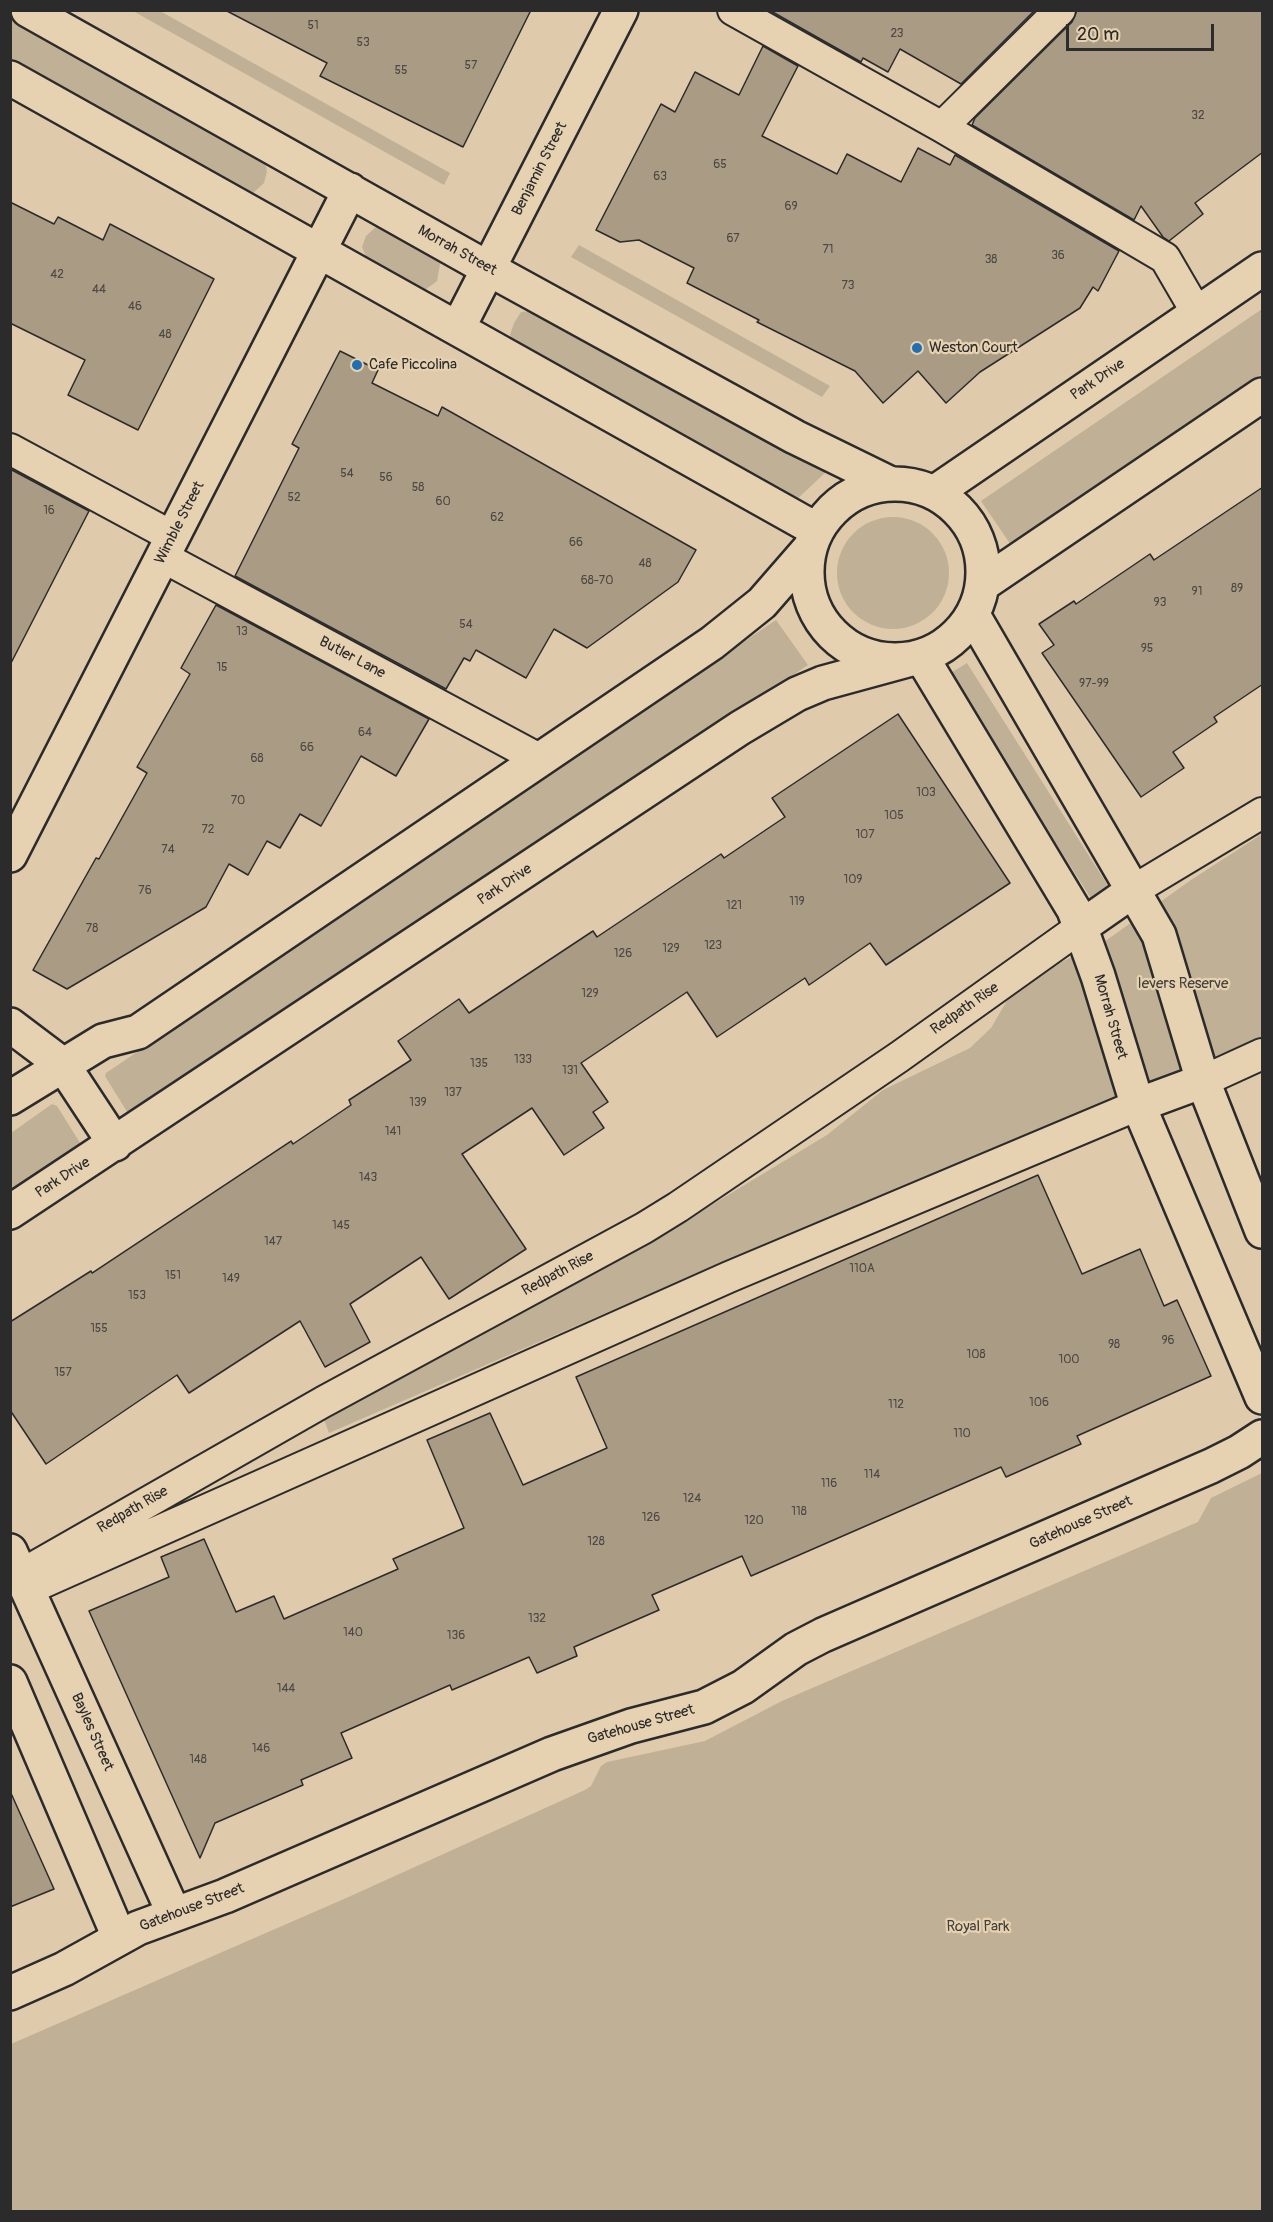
<!DOCTYPE html>
<style>
body{margin:0}
#map{position:relative;width:1273px;height:2222px;overflow:hidden;background:#dfcaab;font-family:Pangolin,sans-serif}
canvas{display:block}
.frame{position:absolute;inset:0;border:12px solid #2b2b2b;pointer-events:none}
.scale{position:absolute;left:1066px;top:24px;width:148px;height:27px;box-sizing:border-box;border:3px solid #2b2b2b;border-top:0;padding-left:8px;font-size:18px;line-height:21px;white-space:nowrap;color:#2b2b2b;-webkit-text-stroke:4px #e6d1b0;paint-order:stroke}
</style>
<div id="map">
<canvas width="1273" height="2222"></canvas>
<div class="frame"></div>
<div class="scale">20 m</div>
</div>
<script>
const ctx = document.querySelector('canvas').getContext('2d');
ctx.lineJoin = 'round';
function paint(path, color) { ctx.fillStyle = color; ctx.fill(path, 'evenodd'); }
const toPath = rows => new Path2D(rows.map(r => 'M' + r).join(''));
function strokePath(path, color, width, dash) { ctx.strokeStyle = color; ctx.lineWidth = width; ctx.lineCap = dash ? 'butt' : 'round'; ctx.setLineDash(dash || []); ctx.stroke(path); }
function write(font, color, halo, rows, align = 'center') {
  ctx.font = font + ' Pangolin,sans-serif'; ctx.lineWidth = 4.5; ctx.setLineDash([]); ctx.textBaseline = 'middle'; ctx.strokeStyle = halo; ctx.fillStyle = color; for (const [text, x, y, turn = 0] of rows) {
    ctx.save(); ctx.translate(x, y); ctx.rotate((+turn || 0) * Math.PI / 180); ctx.textAlign = isNaN(turn) ? turn : align; if (halo) ctx.strokeText(text, 0, 0); ctx.fillText(text, 0, 0); ctx.restore();
  }
}
paint(toPath([
 [133,11,160,11,450,173,444,185],
 [11,14,263,157,267,171,264,183,253,193,241,194,11,65],
 [377,226,394,230,437,254,440,264,437,281,425,290,410,289,370,266,362,247,366,236],
 [579,245,830,386,822,397,571,257],
 [1262,309,1262,374,1011,545,981,501],
 [532,311,828,470,793,503,514,345,510,335,514,323,521,312],
 '837 573a56 56 0 1 1 112 0a56 56 0 1 1-112 0Z',
 [776,620,808,665,134,1116,129,1115,105,1076,106,1073],
 [967,663,1110,889,1092,900,949,674],
 [1262,834,1262,1037,698,1273,329,1433,324,1419,667,1232,827,1135,883,1090,970,1048,991,1028,1012,992,1025,979,1104,942,1191,880],
 [52,1104,57,1106,82,1146,11,1198,11,1133],
 [1262,1473,1262,2211,11,2211,11,2044,344,1899,585,1790,591,1786,601,1766,607,1762,705,1741,782,1701,1198,1522,1211,1498]
]), '#c0b095');
const building = toPath([
 [225,10,531,10,463,147,320,76,327,63,225,10],
 [769,10,1035,10,961,84,900,49,888,72,863,58,861,62,769,10],
 [1077,10,1263,10,1263,152,1195,203,1203,214,1169,241,1163,237,1141,206,1134,220,972,125,975,118,1072,22,1077,10],
 [763,46,798,66,762,136,837,174,847,154,901,182,918,148,950,165,955,155,1119,251,1098,291,1093,287,1080,308,980,372,946,403,918,371,883,403,855,371,757,322,759,320,687,283,694,268,639,240,620,242,596,230,661,104,675,112,695,72,739,95,763,46],
 [10,202,54,224,58,217,103,240,110,224,214,279,138,430,68,395,85,360,10,323,10,202],
 [340,351,378,370,372,383,438,416,442,407,696,550,678,582,587,648,554,629,526,678,476,650,470,661,464,658,446,689,235,576,299,448,292,444,340,351],
 [10,469,89,511,10,665,10,469],
 [1263,487,1263,684,1214,717,1217,722,1173,752,1184,768,1141,797,1042,653,1054,645,1039,624,1074,601,1076,604,1150,554,1154,560,1263,487],
 [216,605,429,719,396,776,361,756,321,826,300,814,280,848,267,841,248,875,229,864,206,907,67,989,33,970,96,858,99,859,147,773,137,767,190,674,181,668,216,605],
 [898,714,1010,883,886,965,870,943,809,985,805,978,717,1037,687,992,581,1063,608,1102,593,1112,604,1128,564,1155,532,1108,462,1154,526,1249,449,1299,421,1257,350,1304,370,1342,325,1367,300,1321,189,1393,177,1375,46,1464,10,1410,10,1322,91,1271,92,1273,291,1141,293,1144,351,1105,349,1100,411,1060,398,1041,459,999,469,1013,593,931,597,937,721,854,724,858,785,817,772,798,898,714],
 [1038,1175,1082,1274,1140,1249,1164,1306,1177,1300,1211,1376,1077,1436,1081,1444,1006,1477,1001,1467,751,1576,742,1556,652,1595,659,1610,574,1647,577,1656,537,1673,529,1657,452,1690,450,1685,341,1733,352,1758,301,1780,303,1785,215,1823,200,1858,89,1611,169,1577,161,1557,204,1539,236,1612,274,1596,284,1619,398,1569,393,1559,464,1528,427,1440,490,1413,523,1485,607,1448,576,1377,1038,1175],
 [10,1791,54,1889,10,1907,10,1791]
]);
paint(building, '#aa9b85');
strokePath(building, '#2b2b2b', 1.5);
const lane = toPath([
 [733,10,942,127,1165,258,1197,313],
 [942,127,1060,10],
 [10,449,173,537],
 [163,557,541,760],
 [1134,890,1262,813],
 [1203,1081,1262,1054],
 [22,1574,323,1402,644,1228,678,1207,899,1057,1081,927],
 [33,1587,729,1277,1138,1105]
]);
const street = toPath([
 [28,10,489,269,795,437,889,483],
 [10,78,817,530],
 [458,328,621,10],
 '807 572a88 88 0 1 1 176 0a88 88 0 1 1-176 0Z',
 [934,493,1262,269],
 [983,584,1262,395],
 [973,615,1159,935,1203,1081,1262,1231],
 [921,656,1074,910,1098,976,1135,1097,1262,1397],
 [10,855,350,190],
 [1081,927,1134,890],
 [10,1025,63,1065,115,1144],
 [10,1098,103,1041,138,1032,712,643,762,603,809,549],
 [1138,1105,1203,1081],
 [10,1212,740,728,797,694,823,683,911,659],
 [10,1551,174,1914],
 [10,1682,119,1937]
]);
const secondary = toPath([
 [10,1993,64,1969,138,1928,225,1896,552,1754,631,1726,704,1707,743,1687,796,1649,823,1635,1211,1466,1239,1452,1262,1437]
]);
strokePath(lane, '#2b2b2b', 34);
strokePath(street, '#2b2b2b', 38);
strokePath(secondary, '#2b2b2b', 38);
strokePath(lane, '#e6d1b0', 30);
strokePath(street, '#e6d1b0', 33);
strokePath(secondary, '#e6d1b0', 33);
for (const [x, y, r, color] of [
 [917,348,6,"#1f6fb2"],
 [357,365,6,"#1f6fb2"]
]) { const dot = new Path2D(); dot.arc(x, y, r, 0, 2 * Math.PI); ctx.fillStyle = color; ctx.fill(dot); strokePath(dot, '#e6d1b0', 2); }
write('12px', '#4b4742', null, [
 ["51",313,26],
 ["23",897,34],
 ["53",363,43],
 ["57",471,66],
 ["55",401,71],
 ["32",1198,116],
 ["65",720,165],
 ["63",660,177],
 ["69",791,207],
 ["67",733,239],
 ["71",828,250],
 ["36",1058,256],
 ["38",991,260],
 ["42",57,275],
 ["73",848,286],
 ["44",99,290],
 ["46",135,307],
 ["48",165,335],
 ["54",347,474],
 ["56",386,478],
 ["58",418,488],
 ["52",294,498],
 ["60",443,502],
 ["16",49,511],
 ["62",497,518],
 ["66",576,543],
 ["48",645,564],
 ["68-70",597,581],
 ["89",1237,589],
 ["91",1197,592],
 ["93",1160,603],
 ["54",466,625],
 ["13",242,632],
 ["95",1147,649],
 ["15",222,668],
 ["97-99",1094,684],
 ["64",365,733],
 ["66",307,748],
 ["68",257,759],
 ["103",926,793],
 ["70",238,801],
 ["105",894,816],
 ["72",208,830],
 ["107",865,835],
 ["74",168,850],
 ["109",853,880],
 ["76",145,891],
 ["119",797,902],
 ["121",734,906],
 ["78",92,929],
 ["123",713,946],
 ["129",671,949],
 ["126",623,954],
 ["129",590,994],
 ["133",523,1060],
 ["135",479,1064],
 ["131",570,1071],
 ["137",453,1093],
 ["139",418,1103],
 ["141",393,1132],
 ["143",368,1178],
 ["145",341,1226],
 ["147",273,1242],
 ["110A",862,1269],
 ["151",173,1276],
 ["149",231,1279],
 ["153",137,1296],
 ["155",99,1329],
 ["96",1168,1341],
 ["98",1114,1345],
 ["108",976,1355],
 ["100",1069,1360],
 ["157",63,1373],
 ["106",1039,1403],
 ["112",896,1405],
 ["110",962,1434],
 ["114",872,1475],
 ["116",829,1484],
 ["124",692,1499],
 ["118",799,1512],
 ["126",651,1518],
 ["120",754,1521],
 ["128",596,1542],
 ["132",537,1619],
 ["140",353,1633],
 ["136",456,1636],
 ["144",286,1689],
 ["146",261,1749],
 ["148",198,1760]
]);
write('15px', '#2b2b2b', '#e6d1b0', [
 ["Benjamin Street",540,169,-63],
 ["Morrah Street",457,251,29],
 ["Park Drive",1098,380,-34],
 ["Wimble Street",180,523,-63],
 ["Butler Lane",352,658,28],
 ["Park Drive",505,885,-34],
 ["Redpath Rise",965,1009,-35],
 ["Morrah Street",1110,1017,74],
 ["Park Drive",63,1178,-33],
 ["Redpath Rise",558,1274,-28],
 ["Redpath Rise",133,1510,-30],
 ["Gatehouse Street",1081,1523,-24],
 ["Gatehouse Street",641,1725,-16],
 ["Bayles Street",92,1732,66],
 ["Gatehouse Street",192,1908,-21]
]);
write('15px', '#2b2b2b', '#e6d1b0', [
 ["Weston Court",929,348],
 ["Cafe Piccolina",369,365]
], 'left');
write('15px', '#413f3b', '#e6d1b0', [
 ["Ievers Reserve",1183,984],
 ["Royal Park",978,1927]
]);
</script>
